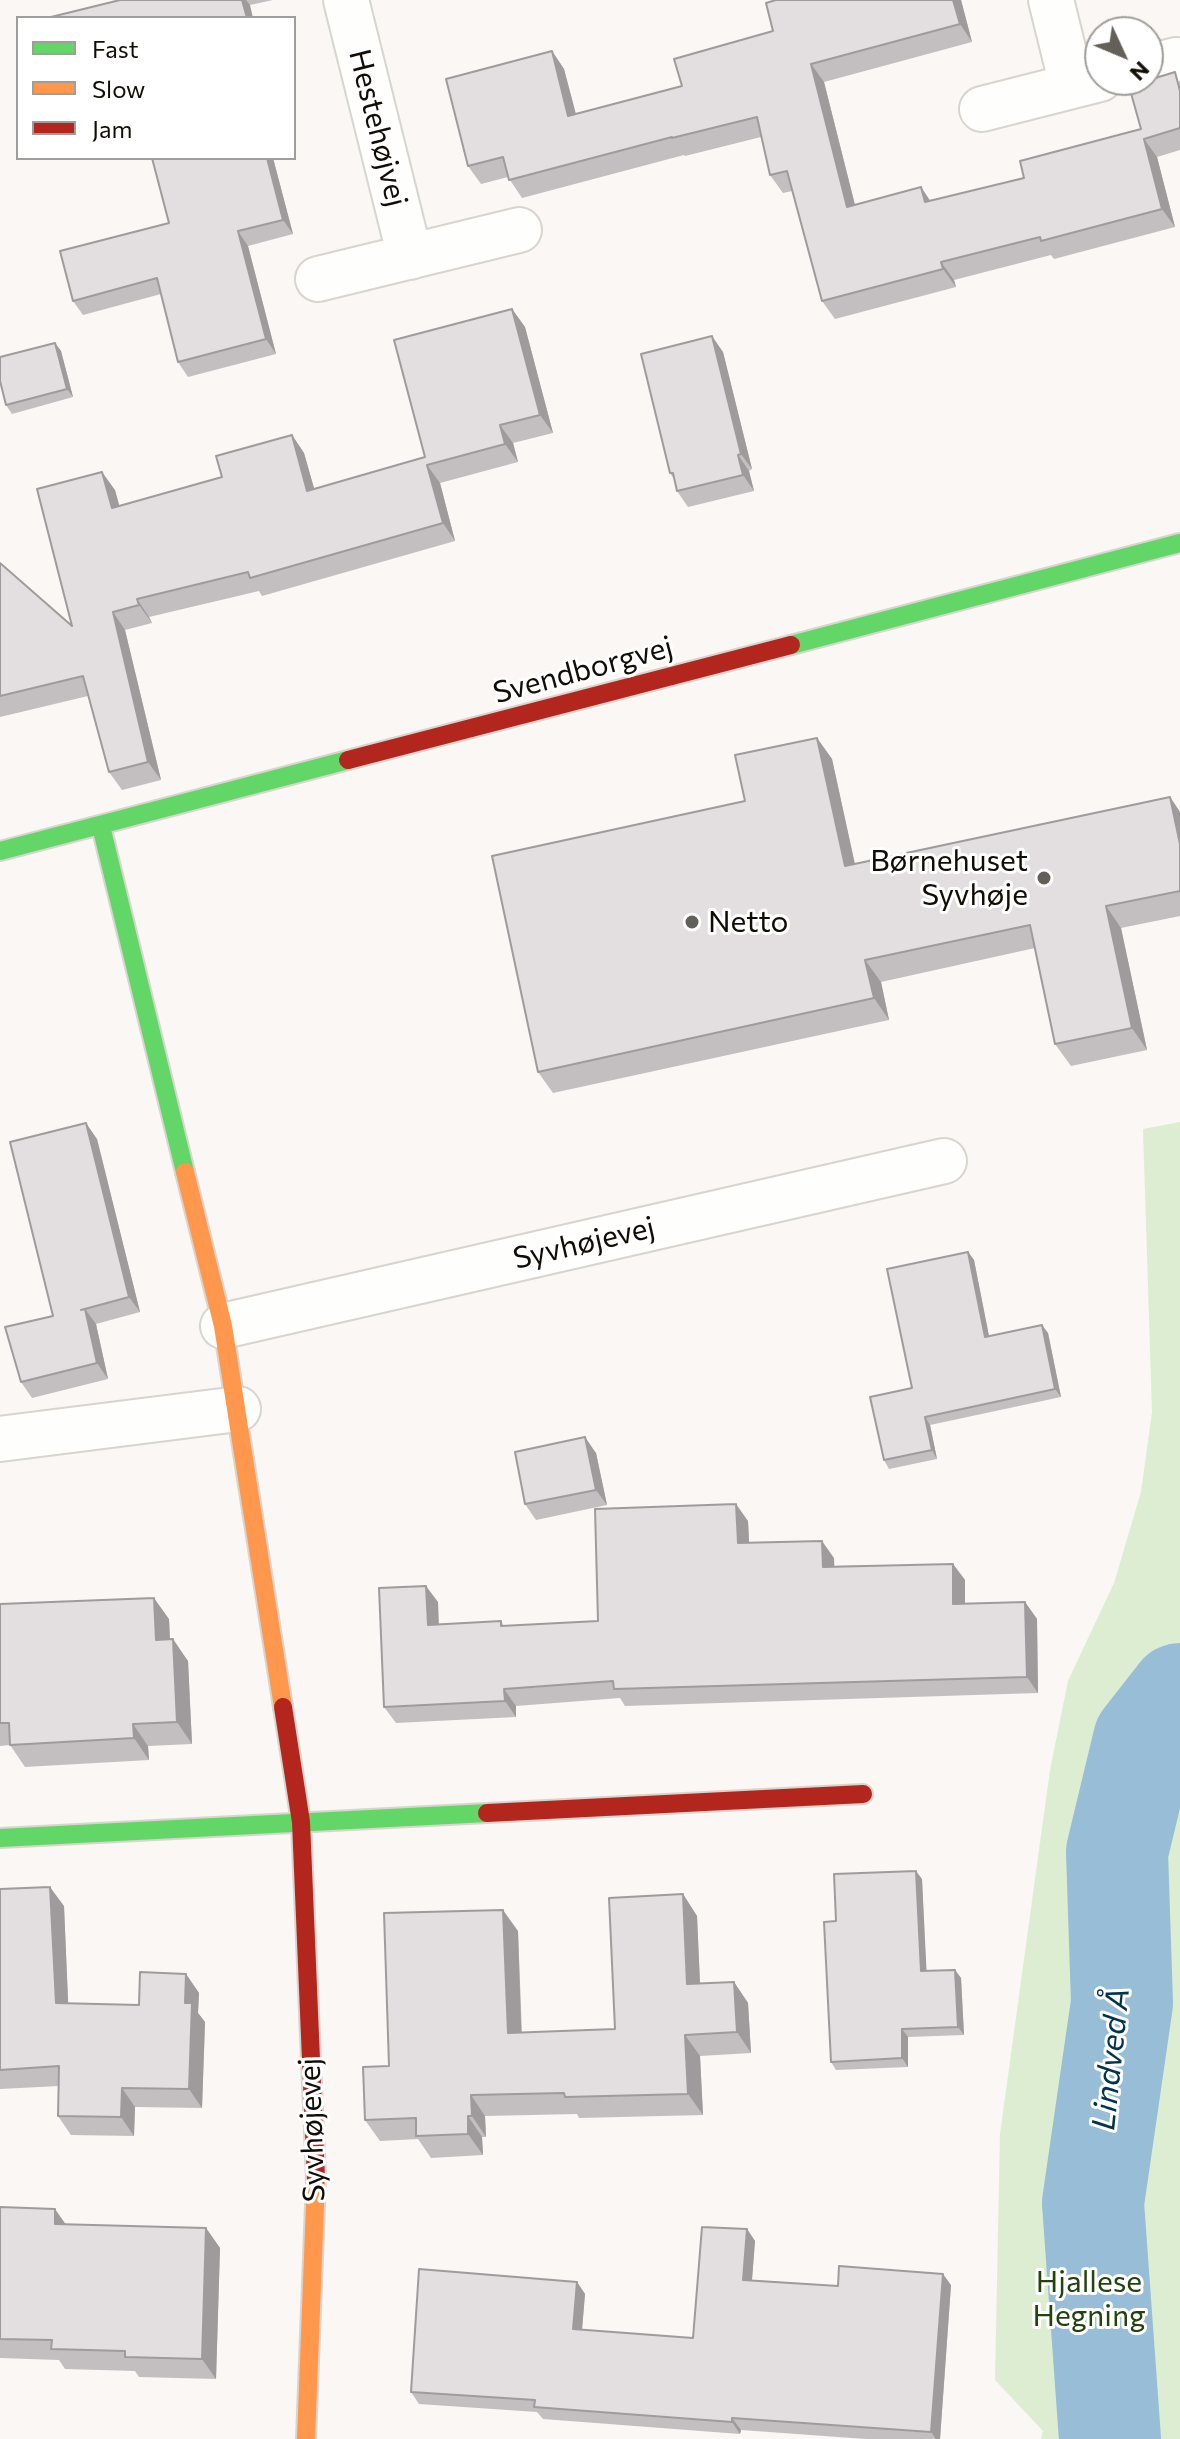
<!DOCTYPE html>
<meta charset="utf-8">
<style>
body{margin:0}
#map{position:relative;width:1180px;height:2439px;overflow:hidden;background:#faf7f4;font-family:Commissioner,sans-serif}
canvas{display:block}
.legend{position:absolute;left:16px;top:16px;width:280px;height:144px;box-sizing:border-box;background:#fff;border:2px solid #a09e9b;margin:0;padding:10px 14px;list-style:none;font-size:24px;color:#110d06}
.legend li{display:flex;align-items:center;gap:16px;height:40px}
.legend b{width:40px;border:2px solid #a09e9b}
.north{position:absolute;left:1084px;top:16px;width:80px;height:80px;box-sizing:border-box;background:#fff;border:2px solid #a09e9b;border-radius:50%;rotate:134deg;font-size:22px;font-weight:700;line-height:32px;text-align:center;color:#110d06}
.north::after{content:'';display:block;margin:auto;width:28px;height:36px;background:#635f59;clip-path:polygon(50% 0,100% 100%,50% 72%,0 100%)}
</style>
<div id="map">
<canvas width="1180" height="2439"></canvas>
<ul class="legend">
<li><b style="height:10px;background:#63d668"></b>Fast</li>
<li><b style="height:10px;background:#ff974d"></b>Slow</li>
<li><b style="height:10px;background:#b3261e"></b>Jam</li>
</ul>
<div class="north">N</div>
</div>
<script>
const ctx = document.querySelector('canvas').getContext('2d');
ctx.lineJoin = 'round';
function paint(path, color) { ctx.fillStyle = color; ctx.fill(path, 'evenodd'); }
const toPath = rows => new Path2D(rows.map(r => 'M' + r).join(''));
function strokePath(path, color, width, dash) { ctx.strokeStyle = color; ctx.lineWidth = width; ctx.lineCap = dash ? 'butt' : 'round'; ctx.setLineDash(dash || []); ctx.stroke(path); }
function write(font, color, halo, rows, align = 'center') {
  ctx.font = font + ' Commissioner,sans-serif'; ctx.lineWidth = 6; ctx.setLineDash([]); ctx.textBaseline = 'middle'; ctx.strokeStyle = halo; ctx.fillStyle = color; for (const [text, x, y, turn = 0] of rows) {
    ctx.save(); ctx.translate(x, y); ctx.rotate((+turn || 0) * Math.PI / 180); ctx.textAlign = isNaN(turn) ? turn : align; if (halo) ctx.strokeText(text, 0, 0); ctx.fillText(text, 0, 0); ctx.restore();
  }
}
paint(toPath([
 [1180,1122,1180,2439,1041,2439,1043,2431,995,2380,1000,2134,1050,1770,1068,1681,1114,1583,1141,1492,1152,1412,1143,1129]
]), '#ddedd2');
strokePath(toPath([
 [1110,2439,1093,2203,1122,2003,1117,1852,1144,1740,1180,1694]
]), '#97bed6', 102);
const street = toPath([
 [346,0,410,257],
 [1051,0,1072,85],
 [1148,67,1176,60],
 [982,109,1100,79],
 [318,279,519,230],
 [223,1326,944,1161],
 [0,1439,238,1409]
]);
const fast = toPath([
 [791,645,1180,543],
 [101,826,185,1172],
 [0,851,348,760],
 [0,1838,487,1813]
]);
const slow = toPath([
 [185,1172,223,1326,283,1707],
 [306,2439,316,2179]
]);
const jam = toPath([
 [348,760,791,645],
 [283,1707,301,1822,316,2179],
 [487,1813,863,1794]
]);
strokePath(street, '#d8d4ce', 48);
strokePath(fast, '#d8d4ce', 22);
strokePath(slow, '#d8d4ce', 22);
strokePath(jam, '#d8d4ce', 22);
strokePath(street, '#fefefd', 44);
strokePath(fast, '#63d668', 18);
strokePath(slow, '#ff974d', 18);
strokePath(jam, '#b3261e', 18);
paint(toPath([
 [120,0,273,0,250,5],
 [961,0,972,42,824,82,855,205,921,187,930,201,1024,178,1141,129,1180,80,1180,150,1157,157,1175,227,1054,259,1051,255,954,280,956,287,835,319,822,301,792,191,783,193,770,175,761,137,685,156,684,155,522,198,508,177,481,184,468,166,552,51,564,69,576,114,682,86],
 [152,158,273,158,293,234,248,246,276,354,188,377,178,362,161,294,83,315,73,301,169,223],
 [512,309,525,327,553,433,513,443,518,462,440,483,455,541,262,596,259,591,149,617,152,623,125,630,161,780,122,790,109,772,88,696,0,717,0,563,72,626,115,490,119,506,222,477,292,435,304,453,314,489,425,457],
 [55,343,61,351,73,397,12,414,6,405],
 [723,352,752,469,749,471,754,491,688,507,677,491,674,479,670,473],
 [817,738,832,759,855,864,1170,797,1180,812,1180,916,1121,928,1147,1050,1071,1066,1055,1044,1035,948,881,982,889,1020,553,1093,538,1072,745,801],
 [97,1139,140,1312,96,1324,108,1379,32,1398,21,1382,53,1316],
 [968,1252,974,1260,989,1337,1048,1333,1061,1397,930,1425,937,1459,889,1469,884,1460,912,1388],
 [596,1453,607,1505,536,1520,525,1504],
 [748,1521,749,1543,834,1558,834,1566,953,1564,965,1580,965,1604,1025,1602,1037,1619,1038,1693,625,1706,620,1698,516,1706,516,1717,396,1723,384,1707,438,1602,439,1624,501,1621,504,1626,598,1621],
 [0,1604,169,1619,170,1640,188,1661,192,1744,148,1746,149,1760,25,1767,10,1745,0,1746],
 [922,1879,926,1971,955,1970,961,1978,964,2035,908,2037,908,2067,836,2070,831,2062,836,1921],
 [0,1889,64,1906,68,2003,139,2005,186,1974,199,1993,198,2013,205,2022,202,2108,135,2107,134,2136,71,2135,58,2116,59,2086,0,2089],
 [683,1894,697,1916,700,1984,734,1982,748,2003,751,2053,700,2056,703,2115,579,2118,577,2114,485,2116,486,2137,482,2137,483,2155,431,2158,418,2139,380,2141,365,2120,389,2066,518,1931,522,2033,615,2029],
 [0,2207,66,2224,206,2228,220,2248,216,2379,139,2377,135,2371,65,2369,59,2360,0,2358],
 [747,2229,755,2241,752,2280,838,2286,951,2285,940,2439,866,2439,741,2430,740,2434,543,2419,537,2412,419,2404,411,2392,577,2282,585,2294,582,2330,693,2338]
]), '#c3bfc1');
paint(toPath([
 [242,0,246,0,250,5,253,18,247,18],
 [953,0,961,0,972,42,960,24],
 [552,51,564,69,581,134,568,116],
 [811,64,824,82,860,225,847,207],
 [1144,139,1157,157,1175,227,1162,209],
 [267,158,273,158,293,234,283,220],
 [921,187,933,205,925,202],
 [238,231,248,246,276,354,266,339],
 [941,262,954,280,956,287,943,269],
 [512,309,525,327,553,433,540,415],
 [712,336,723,352,752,469,741,454],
 [55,343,61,351,73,397,67,389],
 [500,425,513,443,518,462,505,444],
 [292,435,304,453,320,509,307,491],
 [738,455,749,471,754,491,743,475],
 [427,465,440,483,455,541,443,523],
 [102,472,115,490,125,526,112,508],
 [137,599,149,617,152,623,139,605],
 [113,612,125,630,161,780,148,762],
 [817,738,832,759,860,888,845,866],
 [1170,797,1180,812,1180,844],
 [1106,906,1121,928,1147,1050,1132,1028],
 [865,960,881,982,889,1020,874,998],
 [86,1123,97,1139,140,1312,129,1297],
 [968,1252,974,1260,991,1346,985,1337],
 [85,1309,96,1324,108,1379,97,1363],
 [1042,1325,1048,1333,1061,1397,1055,1389],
 [925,1417,930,1425,937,1459,932,1450],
 [585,1437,596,1453,607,1505,596,1490],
 [736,1504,748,1521,750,1560,738,1543],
 [822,1541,834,1558,835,1583,823,1567],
 [953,1564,965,1580,965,1621,953,1604],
 [426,1586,438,1602,439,1642,428,1625],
 [154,1598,169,1619,171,1662,156,1640],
 [1025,1602,1037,1619,1038,1693,1027,1677],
 [173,1639,188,1661,192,1744,177,1722],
 [504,1689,516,1706,516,1717,505,1701],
 [133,1724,148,1746,149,1760,134,1738],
 [916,1871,922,1879,927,1980,921,1971],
 [50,1887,64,1906,69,2022,56,2003],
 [683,1894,697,1916,701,2006,687,1984],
 [503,1910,518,1931,522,2054,508,2033],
 [955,1970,961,1978,964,2035,958,2027],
 [186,1974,199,1993,198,2013,205,2022,202,2108,189,2089,185,2003],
 [734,1982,748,2003,751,2053,737,2032],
 [902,2029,908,2037,908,2067,902,2058],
 [685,2035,700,2056,703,2115,688,2094],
 [122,2088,135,2107,134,2136,121,2117],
 [471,2095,485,2116,486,2137,472,2116],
 [468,2116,482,2137,483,2155,468,2134],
 [55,2209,69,2229,55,2224],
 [206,2228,220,2248,216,2379,202,2359],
 [747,2229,755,2241,751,2292,743,2280],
 [943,2274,951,2285,940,2439,936,2439,931,2432],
 [577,2282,585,2294,581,2341,573,2329],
 [732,2418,741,2430,740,2434,732,2422]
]), '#9f9b9d');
const building = toPath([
 [120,0,242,0,247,18,51,18,51,17,120,0],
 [776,0,953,0,960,24,811,64,847,207,921,187,925,202,1024,178,1020,161,1141,129,1129,86,1175,72,1180,91,1180,128,1144,139,1162,209,1041,241,1040,237,941,262,943,269,822,301,787,171,770,175,757,117,672,138,672,137,509,180,503,157,468,166,446,79,552,51,568,116,682,86,674,59,773,31,766,3,776,0],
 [152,158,267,158,283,220,238,231,266,339,178,362,157,278,73,301,60,251,169,223,152,158],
 [512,309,540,415,500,425,505,444,427,465,443,523,250,578,248,572,137,599,139,605,113,612,148,762,109,772,83,676,0,696,0,563,72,626,37,489,102,472,112,508,222,477,216,456,292,435,307,491,425,457,394,340,512,309],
 [712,336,741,454,738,455,743,475,677,491,673,473,670,473,641,354,712,336],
 [55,343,67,389,6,405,0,381,0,357,55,343],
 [817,738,845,866,1170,797,1180,844,1180,891,1106,906,1132,1028,1055,1044,1030,925,865,960,874,998,538,1072,492,856,745,801,735,755,817,738],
 [86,1123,129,1297,81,1310,85,1309,97,1363,21,1382,5,1327,53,1316,10,1142,86,1123],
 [968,1252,985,1337,1042,1325,1055,1389,925,1417,932,1450,884,1460,870,1397,912,1388,887,1269,968,1252],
 [585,1437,596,1490,525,1504,515,1452,585,1437],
 [736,1504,738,1543,822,1541,823,1567,953,1564,953,1604,1025,1602,1027,1677,614,1689,613,1681,504,1689,505,1701,384,1707,379,1588,426,1586,428,1625,501,1621,501,1626,598,1621,595,1509,736,1504],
 [154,1598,156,1640,173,1639,177,1722,133,1724,134,1738,10,1745,9,1723,0,1723,0,1604,154,1598],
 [916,1871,921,1971,955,1970,958,2027,902,2029,902,2058,831,2062,824,1922,836,1921,834,1874,916,1871],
 [50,1887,56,2003,139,2005,140,1972,186,1974,185,2003,192,2003,189,2089,122,2088,121,2117,58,2116,59,2066,0,2070,0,1889,50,1887],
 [683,1894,687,1984,734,1982,737,2032,685,2035,688,2094,565,2097,564,2093,471,2095,472,2116,468,2116,468,2134,416,2136,416,2118,365,2120,363,2067,389,2066,384,1913,503,1910,508,2033,615,2029,609,1898,683,1894],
 [0,2207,55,2209,55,2224,206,2228,202,2359,125,2357,125,2351,51,2349,52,2340,0,2339,0,2207],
 [702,2227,747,2229,743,2280,838,2286,839,2266,943,2274,931,2432,732,2418,732,2422,534,2407,535,2400,411,2392,419,2269,577,2282,573,2329,693,2338,702,2227]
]);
paint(building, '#e3dee0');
strokePath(building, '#9f9b9d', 2);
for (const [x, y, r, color] of [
 [1044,878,8,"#635f59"],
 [692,922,8,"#635f59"]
]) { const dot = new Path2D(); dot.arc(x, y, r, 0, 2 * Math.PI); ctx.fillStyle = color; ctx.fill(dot); strokePath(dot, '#fff', 3); }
write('30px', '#110d06', '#fff', [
 ["Hestehøjvej",378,128,76],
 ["Svendborgvej",583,670,-15],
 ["Syvhøjevej",584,1243,-13],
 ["Syvhøjevej",312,2130,-92]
]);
write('30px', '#110d06', '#fff', [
 ["Børnehuset",1028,861],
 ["Syvhøje",1028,895],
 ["Netto",708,922,"left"]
], 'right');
write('30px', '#23420e', '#fff', [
 ["Hjallese",1089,2282],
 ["Hegning",1089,2316]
]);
write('italic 32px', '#01334b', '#fff', [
 ["Lindved Å",1111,2059,-84]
]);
</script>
